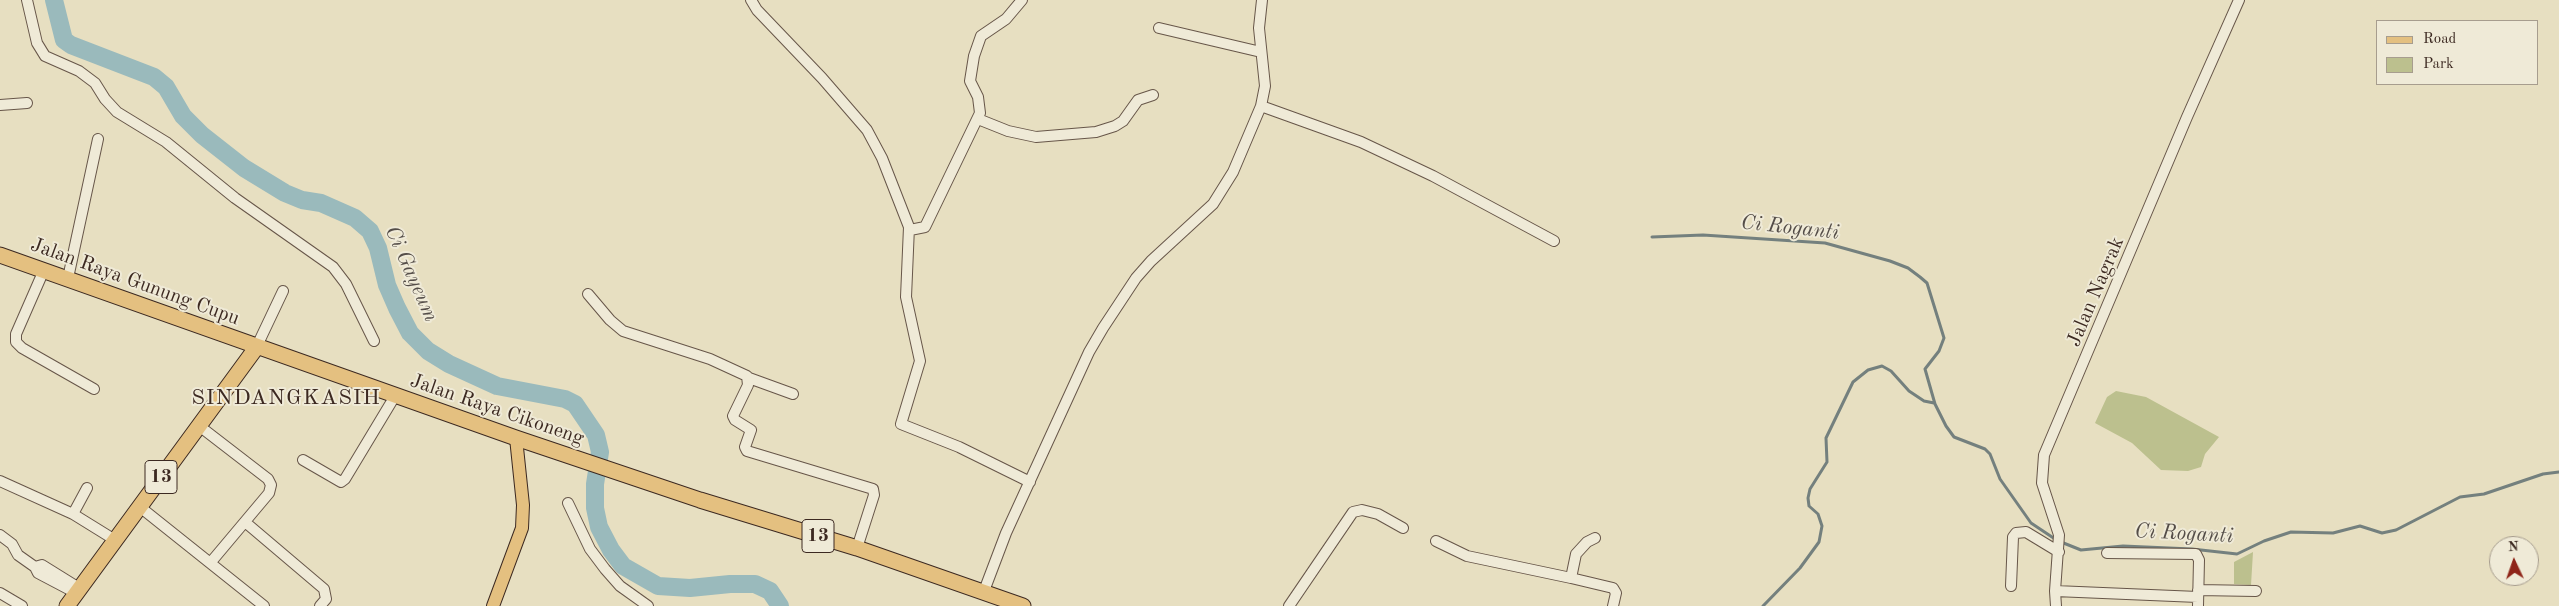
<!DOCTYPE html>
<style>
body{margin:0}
#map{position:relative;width:2559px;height:606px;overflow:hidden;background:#e7dfc1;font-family:"Old Standard TT",serif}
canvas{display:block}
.legend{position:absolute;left:2376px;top:20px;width:162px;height:65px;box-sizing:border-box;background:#efead7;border:1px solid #a79d8e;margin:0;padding:6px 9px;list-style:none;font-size:15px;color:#3c2921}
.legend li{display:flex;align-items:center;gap:10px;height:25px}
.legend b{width:25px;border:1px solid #a79d8e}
.north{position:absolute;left:2489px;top:536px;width:50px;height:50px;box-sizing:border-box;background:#efead7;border:1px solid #a79d8e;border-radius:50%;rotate:357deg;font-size:14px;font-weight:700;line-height:20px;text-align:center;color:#3c2921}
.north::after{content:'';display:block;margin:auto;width:18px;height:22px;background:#8f2418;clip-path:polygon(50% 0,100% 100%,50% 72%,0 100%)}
</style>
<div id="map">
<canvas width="2559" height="606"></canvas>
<ul class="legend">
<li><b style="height:6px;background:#e4c080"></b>Road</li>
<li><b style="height:14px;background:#bcc08e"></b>Park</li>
</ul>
<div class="north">N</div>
</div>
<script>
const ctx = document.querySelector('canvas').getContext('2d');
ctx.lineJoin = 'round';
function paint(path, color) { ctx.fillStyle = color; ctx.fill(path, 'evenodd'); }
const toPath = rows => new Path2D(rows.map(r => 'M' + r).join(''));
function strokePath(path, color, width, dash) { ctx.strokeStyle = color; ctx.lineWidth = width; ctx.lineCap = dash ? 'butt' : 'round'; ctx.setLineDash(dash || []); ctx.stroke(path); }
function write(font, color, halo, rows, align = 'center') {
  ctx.font = font + ' "Old Standard TT",serif'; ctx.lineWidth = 4; ctx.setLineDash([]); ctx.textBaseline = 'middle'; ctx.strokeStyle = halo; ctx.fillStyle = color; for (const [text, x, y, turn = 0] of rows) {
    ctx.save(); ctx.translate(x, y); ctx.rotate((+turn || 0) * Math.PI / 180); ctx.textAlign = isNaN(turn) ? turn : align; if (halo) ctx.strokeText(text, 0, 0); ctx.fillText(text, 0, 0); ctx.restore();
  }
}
paint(toPath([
 [2116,391,2146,397,2219,437,2205,454,2201,467,2188,471,2161,470,2132,443,2095,423,2107,397],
 [2253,552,2251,585,2234,584,2234,562]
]), '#bcc08e');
strokePath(toPath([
 [1652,237,1703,235,1825,243,1890,261,1908,268,1920,277,1927,283,1944,338,1939,351,1925,369,1935,404,1946,426,1954,437,1985,449,1990,454,2000,479,2031,523,2055,539],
 [2061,542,2081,550,2123,546,2192,549,2237,554,2264,541,2291,532,2333,533,2360,526,2382,533,2396,530,2460,497,2484,494,2543,474,2559,472],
 [1763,606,1800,568,1819,542,1822,526,1818,514,1809,506,1808,498,1810,489,1827,462,1826,438,1853,382,1868,370,1882,366,1891,371,1909,391,1924,401,1934,403]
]), '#74807e', 3);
strokePath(toPath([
 [54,0,64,40,71,45,154,77,166,87,183,116,202,135,244,168,285,193,302,200,321,203,355,218,370,231,378,248,387,285,397,308,410,333,428,351,449,364,497,386,565,399,575,404,596,435,600,452,595,484,595,508,599,527,611,550,623,566,658,586,690,588,730,584,755,584,770,591,780,606]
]), '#9ababc', 18);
const minor = toPath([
 [27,0,37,43,45,56,79,71,95,83,105,99,117,112,166,142,235,198,333,267,346,284,374,341],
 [751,0,757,10,822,78,867,130,882,158,909,227,906,297,920,361,901,424,959,447,1030,482],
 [1159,28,1261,52],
 [0,105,27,103],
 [1261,106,1361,142,1433,176,1554,241],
 [978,119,1008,131,1036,137,1096,132,1115,126,1123,121,1138,100,1153,95],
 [910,230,925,227,980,113,978,97,970,81,974,56,981,36,1006,19,1022,0],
 [44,270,16,334,16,342,22,348,94,389],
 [68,278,98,139],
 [588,294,610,320,623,331,710,359,747,376,748,385,733,416,735,420,751,430,745,447,747,451,873,489,874,495,857,548],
 [256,348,283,291],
 [749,378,793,394],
 [198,425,268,479,271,485,269,493,211,562],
 [303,460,341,482,345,479,395,396],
 [0,481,73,514,115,540],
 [568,503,590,549,605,569,620,586,648,606],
 [140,507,264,606],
 [73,514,87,488],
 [245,522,324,589,326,599,320,606],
 [0,535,12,544,18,555,35,567,38,573,76,593],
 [1595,538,1587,542,1576,554,1571,578,1613,588,1616,593,1613,606],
 [1436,541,1467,556,1571,578],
 [2107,553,2196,554,2199,560,2198,606],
 [35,567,42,565,79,588],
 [2011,586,2013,537,2016,533,2026,532,2059,552],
 [2198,590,2256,591],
 [984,591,1006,533,1089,352,1103,328,1136,278,1151,261,1213,204,1233,172,1261,106,1265,86,1259,28,1262,0],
 [2055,591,2198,597],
 [0,593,22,606],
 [1289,606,1353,512,1362,510,1378,514,1403,528],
 [2056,606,2055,591,2059,535,2042,483,2044,455,2187,117,2239,0]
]);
const major = toPath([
 [493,606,522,528,523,505,516,438]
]);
const highway = toPath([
 [0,255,516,438,700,500,857,548,1023,606],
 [67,606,256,348]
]);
strokePath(minor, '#675649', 12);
strokePath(major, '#3c2921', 14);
strokePath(highway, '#3c2921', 17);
strokePath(minor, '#efead7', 10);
strokePath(major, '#e4c080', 12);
strokePath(highway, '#e4c080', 15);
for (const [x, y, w] of [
 [161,477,32],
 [818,536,32]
]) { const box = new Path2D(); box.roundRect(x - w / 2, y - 16.5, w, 33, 4); ctx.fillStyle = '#efead7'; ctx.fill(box); strokePath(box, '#3c2921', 1); }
write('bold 19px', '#3c2921', null, [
 ["13",161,477],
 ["13",818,536]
]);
write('20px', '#3c2921', '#efead7', [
 ["Jalan Raya Gunung Cupu",135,282,20],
 ["Jalan Nagrak",2096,292,-67],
 ["Jalan Raya Cikoneng",497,410,19]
]);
write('italic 21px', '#544d48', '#efead7', [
 ["Ci Roganti",1790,228,6],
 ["Ci Gayeum",411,274,66],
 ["Ci Roganti",2184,534,3]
]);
ctx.letterSpacing = '1px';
write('22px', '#3c2921', '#efead7', [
 ["SINDANGKASIH",286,398]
]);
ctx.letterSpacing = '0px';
</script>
